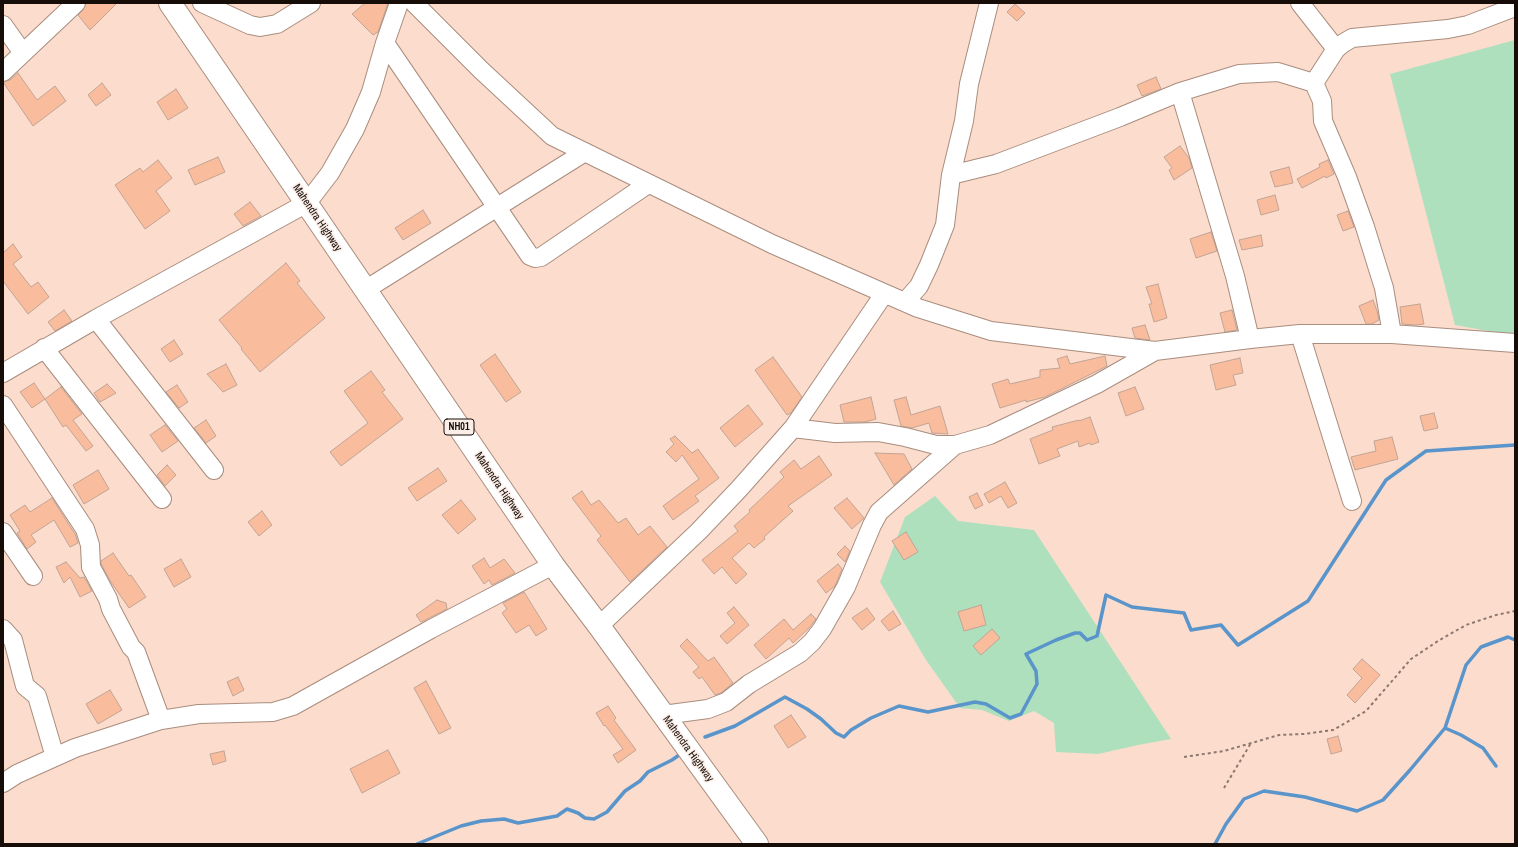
<!DOCTYPE html>
<style>
body{margin:0}
#map{position:relative;width:1518px;height:847px;overflow:hidden;background:#fbdccd;font-family:"Archivo Narrow",sans-serif}
canvas{display:block}
.frame{position:absolute;inset:0;border:4px solid #170d08;pointer-events:none}
</style>
<div id="map">
<canvas width="1518" height="847"></canvas>
<div class="frame"></div>
</div>
<script>
const ctx = document.querySelector('canvas').getContext('2d');
ctx.lineJoin = 'round';
function paint(path, color) { ctx.fillStyle = color; ctx.fill(path, 'evenodd'); }
const toPath = rows => new Path2D(rows.map(r => 'M' + r).join(''));
function strokePath(path, color, width, dash) { ctx.strokeStyle = color; ctx.lineWidth = width; ctx.lineCap = dash ? 'butt' : 'round'; ctx.setLineDash(dash || []); ctx.stroke(path); }
function write(font, color, halo, rows, align = 'center') {
  ctx.font = font + ' "Archivo Narrow",sans-serif'; ctx.lineWidth = 3; ctx.setLineDash([]); ctx.textBaseline = 'middle'; ctx.strokeStyle = halo; ctx.fillStyle = color; for (const [text, x, y, turn = 0] of rows) {
    ctx.save(); ctx.translate(x, y); ctx.rotate((+turn || 0) * Math.PI / 180); ctx.textAlign = isNaN(turn) ? turn : align; if (halo) ctx.strokeText(text, 0, 0); ctx.fillText(text, 0, 0); ctx.restore();
  }
}
paint(toPath([
 [1515,40,1515,336,1455,325,1390,74],
 [935,496,958,521,1034,530,1171,739,1138,745,1098,754,1056,752,1054,723,1034,711,1009,721,982,710,960,708,926,660,880,582,905,517]
]), '#afe0be');
strokePath(toPath([
 [1445,728,1461,735,1483,748,1496,766],
 [705,737,735,726,785,697,807,709,821,719,836,733,844,737,851,730,871,718,899,706,928,712,975,702,986,704,1010,718,1021,714,1037,684,1036,671,1026,654,1056,640,1075,633,1080,633,1087,640,1097,636,1106,595,1132,607,1184,613,1191,630,1221,625,1238,645,1308,601,1386,480,1426,451,1515,445],
 [417,844,461,826,481,821,504,819,518,823,557,816,567,809,578,813,585,818,594,819,607,812,625,791,640,781,648,772,672,760,682,753],
 [1215,844,1226,824,1244,799,1264,791,1305,797,1357,811,1383,800,1410,770,1445,728,1466,665,1481,647,1508,637,1515,640]
]), '#5994cb', 3.5);
const building = toPath([
 [86,3,117,3,90,30,78,15,83,10,86,3],
 [365,3,388,3,378,32,373,35,352,14,365,3],
 [1015,4,1025,13,1017,21,1007,12,1015,4],
 [18,73,37,100,55,86,66,101,33,126,3,82,10,80,18,73],
 [1156,77,1161,89,1142,96,1137,85,1156,77],
 [102,83,111,95,96,106,88,95,102,83],
 [176,89,188,108,168,120,157,102,176,89],
 [1180,146,1189,158,1192,168,1174,180,1169,170,1172,168,1164,157,1180,146],
 [218,157,225,172,195,185,188,170,218,157],
 [158,160,172,178,156,191,170,211,145,229,115,185,140,168,143,172,158,160],
 [1328,160,1334,174,1326,178,1325,176,1302,188,1297,179,1320,167,1319,164,1328,160],
 [1289,167,1293,183,1275,187,1270,172,1289,167],
 [1275,195,1279,210,1261,215,1257,200,1275,195],
 [250,202,261,216,243,226,234,214,250,202],
 [423,210,431,223,403,240,395,228,423,210],
 [1348,211,1354,227,1343,231,1337,215,1348,211],
 [1211,232,1217,251,1196,258,1190,239,1211,232],
 [1261,235,1263,246,1242,250,1239,240,1261,235],
 [13,244,22,257,13,264,31,287,38,282,49,297,28,314,3,281,3,251,4,252,13,244],
 [286,263,300,281,297,283,325,318,260,372,241,349,242,348,219,320,286,263],
 [1158,284,1167,318,1154,322,1149,304,1152,304,1146,287,1158,284],
 [1373,300,1377,311,1379,320,1372,324,1366,324,1359,306,1373,300],
 [1420,304,1424,324,1416,325,1402,324,1400,307,1420,304],
 [64,310,72,321,55,331,48,322,64,310],
 [1232,310,1237,330,1225,332,1220,313,1232,310],
 [1145,325,1150,340,1135,338,1132,328,1145,325],
 [174,340,183,354,170,362,161,349,174,340],
 [495,354,521,392,506,402,480,365,495,354],
 [1067,356,1070,364,1105,356,1107,366,1045,397,1026,402,1026,400,1000,408,992,384,1008,379,1010,384,1040,377,1040,370,1060,368,1057,359,1067,356],
 [773,357,802,397,791,413,787,415,755,370,773,357],
 [1240,358,1243,373,1233,375,1236,385,1216,390,1210,365,1240,358],
 [226,364,237,385,223,392,207,374,226,364],
 [371,371,385,390,382,392,403,419,341,466,330,452,368,423,344,391,371,371],
 [34,383,45,399,32,408,20,392,34,383],
 [107,384,116,393,100,402,94,393,107,384],
 [177,385,188,402,179,408,166,392,177,385],
 [61,387,82,414,73,420,93,446,86,451,66,425,63,427,45,399,61,387],
 [1135,387,1144,409,1126,416,1118,393,1135,387],
 [871,397,876,419,865,422,844,422,840,405,871,397],
 [906,397,911,415,940,406,948,434,932,433,929,423,912,428,901,426,894,400,906,397],
 [748,405,763,424,735,447,720,428,748,405],
 [1434,413,1438,428,1424,431,1420,416,1434,413],
 [1090,417,1099,442,1091,445,1090,443,1079,447,1078,441,1057,449,1060,456,1039,464,1030,439,1053,430,1052,427,1079,420,1079,421,1090,417],
 [206,420,216,436,206,443,194,428,206,420],
 [165,425,178,441,162,452,150,435,165,425],
 [675,436,692,453,698,449,719,478,695,496,699,501,673,520,663,506,699,479,682,455,676,462,666,452,674,444,670,439,675,436],
 [1392,437,1398,459,1355,470,1351,457,1376,451,1374,441,1392,437],
 [875,453,904,454,912,469,894,485,875,453],
 [819,456,832,475,788,506,793,511,764,537,765,539,754,548,749,543,732,558,747,574,736,584,722,567,714,574,702,560,738,531,734,526,750,512,749,510,784,477,780,472,794,460,801,469,819,456],
 [167,465,176,475,165,486,157,475,167,465],
 [438,468,447,481,417,501,408,488,438,468],
 [98,470,109,489,84,504,73,485,98,470],
 [1005,482,1017,503,1008,508,1001,496,989,503,984,494,1005,482],
 [582,491,591,505,599,500,618,523,626,518,638,535,650,526,667,547,630,582,597,540,601,536,572,498,582,491],
 [977,493,983,505,975,509,969,497,977,493],
 [52,498,75,534,78,543,70,547,54,520,31,535,36,542,27,549,17,533,20,531,10,515,25,505,30,512,52,498],
 [847,498,864,518,852,529,834,508,847,498],
 [461,500,476,519,458,534,442,515,461,500],
 [262,511,272,525,259,536,248,522,262,511],
 [906,532,918,552,904,560,892,541,906,532],
 [845,546,850,551,845,562,837,554,845,546],
 [113,553,129,576,131,575,146,597,129,608,111,582,101,564,101,561,113,553],
 [484,558,490,568,504,559,515,573,492,585,489,580,484,584,472,566,484,558],
 [181,559,191,577,174,587,164,569,181,559],
 [66,562,80,578,84,577,92,591,80,597,70,577,64,583,56,567,66,562],
 [838,564,842,569,835,586,826,593,817,581,838,564],
 [524,592,547,629,536,636,529,625,516,633,502,613,507,609,503,603,524,592],
 [437,600,446,603,447,609,421,622,416,615,437,600],
 [981,605,986,625,964,631,958,612,981,605],
 [734,607,749,625,727,644,720,636,735,623,727,613,734,607],
 [867,608,875,619,862,630,852,618,867,608],
 [893,611,901,624,889,631,881,621,893,611],
 [811,614,816,619,809,628,793,643,789,638,766,659,754,645,784,619,793,630,811,614],
 [992,629,1000,638,981,655,973,646,992,629],
 [687,639,708,661,714,657,733,683,721,693,715,695,702,677,699,679,693,672,699,667,680,646,687,639],
 [1362,659,1380,675,1355,703,1347,695,1362,678,1353,669,1362,659],
 [238,677,244,690,233,696,227,682,238,677],
 [426,681,451,728,439,734,414,688,426,681],
 [110,690,122,710,98,724,86,704,110,690],
 [608,706,616,718,614,720,636,750,618,763,613,755,623,749,605,725,604,726,596,713,608,706],
 [791,715,806,737,788,748,774,726,791,715],
 [1338,736,1342,751,1331,754,1327,739,1338,736],
 [388,750,400,773,362,793,350,769,388,750],
 [224,751,226,761,213,765,210,754,224,751]
]);
paint(building, '#f9bc9c');
strokePath(building, '#c1a495', 1);
const minor = toPath([
 [202,3,250,25,260,27,277,24,311,3],
 [414,3,481,70,552,136,772,244,918,308,991,331,1155,351],
 [1300,3,1336,49],
 [3,25,23,53],
 [385,43,530,256,535,258,541,257,648,184],
 [3,72,76,3],
 [1314,83,1322,101,1323,121,1347,177,1365,227,1384,288,1392,334],
 [1180,92,1235,276,1250,339],
 [951,175,996,164,1120,117,1180,92,1239,74,1278,72,1314,83,1336,49,1342,44,1352,38,1448,29,1468,25,1515,7],
 [365,290,585,152],
 [905,302,919,286,929,265,945,225,951,175,964,121,969,84,989,3],
 [96,319,214,470],
 [1300,334,1352,501],
 [44,348,162,499],
 [3,373,96,319,307,203,330,173,355,129,371,92,385,43,399,3],
 [3,405,85,529,90,545,91,567,108,599,111,609,131,647,136,652,161,720],
 [793,428,884,294],
 [3,532,33,576],
 [599,626,699,531,739,489,793,428,835,433,878,432,905,437,936,445,955,445,990,435,1097,384,1155,351,1250,339,1300,334,1392,334,1515,343],
 [3,629,13,640,25,686,37,696,55,757],
 [663,715,708,709,726,702,749,684,800,653,812,642,822,629,846,587,872,525,879,512,955,445],
 [3,783,17,774,75,748,161,720,199,714,273,712,293,706,431,629,553,565]
]);
const highway = toPath([
 [170,3,553,565,599,626,757,844]
]);
strokePath(minor, '#a98d7e', 20);
strokePath(highway, '#a98d7e', 24);
strokePath(toPath([
 [1184,757,1224,751,1279,735,1304,734,1333,730,1366,711,1411,659,1438,641,1466,625,1496,615,1515,611],
 [1224,788,1251,743]
]), '#8d786e', 2, [3, 3]);
strokePath(minor, '#fff', 18);
strokePath(highway, '#fff', 22);
for (const [x, y, w] of [
 [459,427,30]
]) { const box = new Path2D(); box.roundRect(x - w / 2, y - 8, w, 16, 3); ctx.fillStyle = '#fbeee8'; ctx.fill(box); strokePath(box, '#170d08', 1); }
write('bold 10px', '#170d08', null, [
 ["NH01",459,427]
]);
write('11px', '#170d08', '#fbeee8', [
 ["Mahendra Highway",317,218,56],
 ["Mahendra Highway",499,486,56],
 ["Mahendra Highway",688,749,54]
]);
</script>
